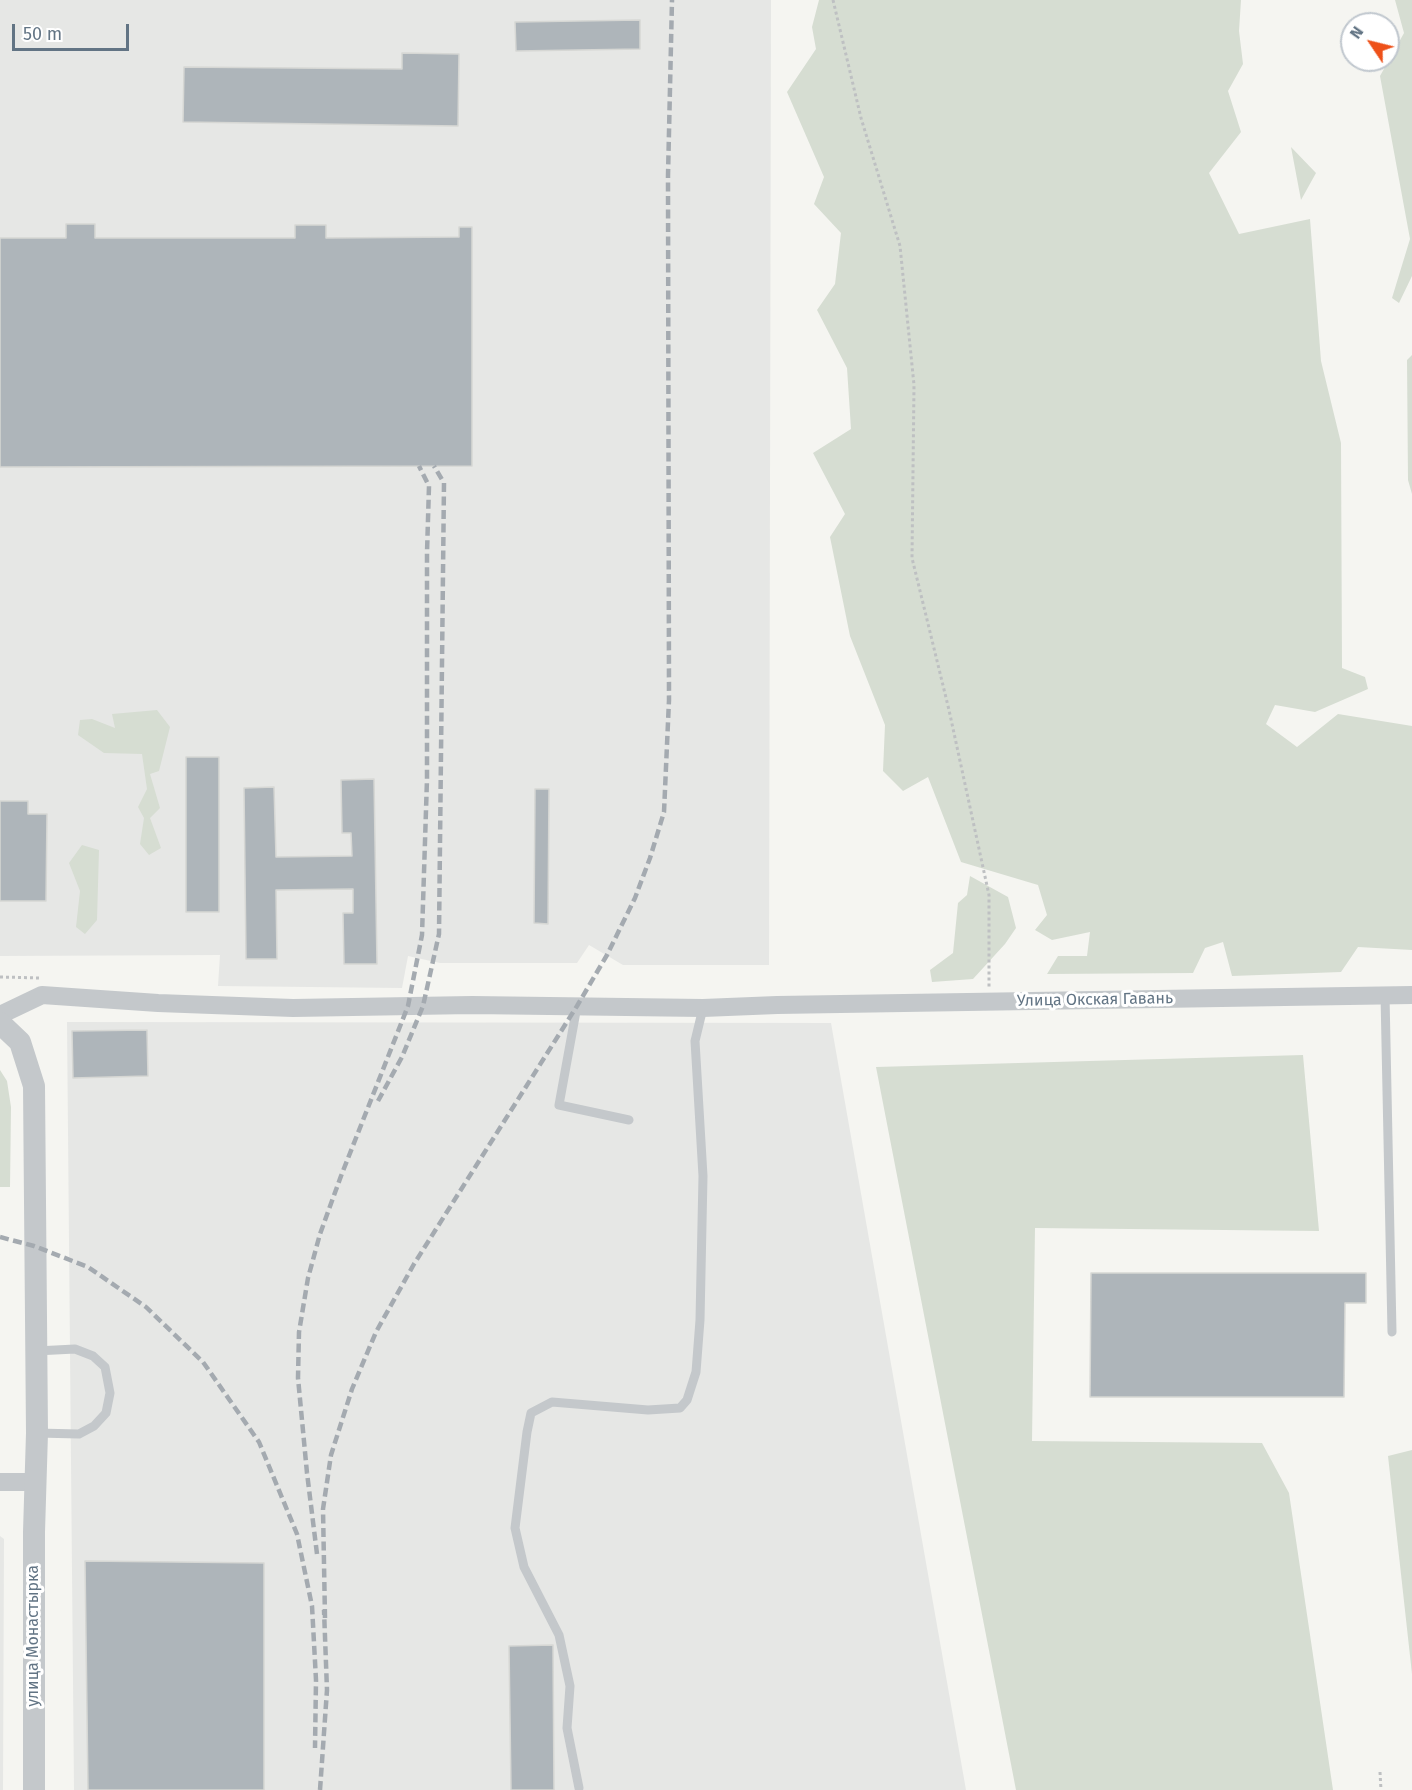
<!DOCTYPE html>
<meta charset="utf-8">
<style>
body{margin:0}
#map{position:relative;width:1412px;height:1790px;overflow:hidden;background:#f5f5f1;font-family:"Fira Sans",sans-serif}
canvas{display:block}
.north{position:absolute;left:1340px;top:12px;width:60px;height:60px;box-sizing:border-box;background:#fff;border:2px solid #c0c7ce;border-radius:50%;rotate:305deg;font-size:16px;font-weight:700;line-height:24px;text-align:center;color:#627484}
.north::after{content:'';display:block;margin:auto;width:21px;height:27px;background:#ee5119;clip-path:polygon(50% 0,100% 100%,50% 72%,0 100%)}
.scale{position:absolute;left:12px;top:24px;width:117px;height:27px;box-sizing:border-box;border:3px solid #627484;border-top:0;padding-left:8px;font-size:18px;line-height:21px;white-space:nowrap;color:#627484;-webkit-text-stroke:4px #fff;paint-order:stroke}
</style>
<div id="map">
<canvas width="1412" height="1790"></canvas>
<div class="north">N</div>
<div class="scale">50 m</div>
</div>
<script>
const ctx = document.querySelector('canvas').getContext('2d');
ctx.lineJoin = 'round';
function paint(path, color) { ctx.fillStyle = color; ctx.fill(path, 'evenodd'); }
const toPath = rows => new Path2D(rows.map(r => 'M' + r).join(''));
function strokePath(path, color, width, dash) { ctx.strokeStyle = color; ctx.lineWidth = width; ctx.lineCap = dash ? 'butt' : 'round'; ctx.setLineDash(dash || []); ctx.stroke(path); }
function write(font, color, halo, rows, align = 'center') {
  ctx.font = font + ' "Fira Sans",sans-serif'; ctx.lineWidth = 6; ctx.setLineDash([]); ctx.textBaseline = 'middle'; ctx.strokeStyle = halo; ctx.fillStyle = color; for (const [text, x, y, turn = 0] of rows) {
    ctx.save(); ctx.translate(x, y); ctx.rotate((+turn || 0) * Math.PI / 180); ctx.textAlign = isNaN(turn) ? turn : align; if (halo) ctx.strokeText(text, 0, 0); ctx.fillText(text, 0, 0); ctx.restore();
  }
}
paint(toPath([
 [0,0,771,0,769,965,623,965,589,945,577,963,440,963,408,956,402,988,218,986,220,955,0,956],
 [67,1022,831,1023,966,1790,74,1790],
 [0,1536,4,1539,3,1790,0,1790]
]), '#e6e7e5');
paint(toPath([
 [819,0,1241,0,1239,31,1243,64,1228,91,1241,132,1209,173,1239,234,1310,219,1321,361,1341,443,1342,668,1365,677,1368,689,1315,712,1275,705,1266,724,1297,747,1338,714,1412,726,1412,950,1358,947,1341,972,1232,976,1223,942,1205,948,1193,973,1047,974,1058,956,1087,956,1090,932,1052,940,1035,930,1047,915,1038,885,961,862,928,777,903,791,883,771,885,725,850,636,830,537,845,514,813,453,851,429,847,368,817,310,835,284,841,233,814,204,824,177,787,92,816,49,812,27],
 [1395,0,1412,0,1412,276,1399,303,1392,298,1410,239,1380,76,1404,33],
 [1291,147,1316,173,1301,200],
 [1412,355,1412,494,1408,480,1407,360],
 [157,710,170,727,159,771,150,774,160,808,150,818,161,848,149,855,140,844,144,818,138,807,147,789,142,754,104,753,78,735,80,720,92,719,115,728,112,714],
 [82,845,99,850,97,920,85,934,76,927,80,891,69,863],
 [970,876,1008,897,1016,928,1005,944,973,979,932,982,930,970,953,953,958,903,967,895],
 [1303,1055,1319,1231,1035,1228,1032,1441,1262,1443,1289,1493,1333,1790,1016,1790,876,1067],
 [0,1070,7,1081,11,1107,10,1187,0,1187],
 [1412,1450,1412,1674,1388,1456]
]), '#d6ddd2');
const building = toPath([
 [640,20,640,49,516,51,515,22,640,20],
 [402,53,459,54,458,126,183,122,184,67,402,69,402,53],
 [66,224,95,224,95,238,295,238,295,225,326,225,326,238,459,237,459,227,472,227,472,466,0,467,0,238,66,238,66,224],
 [186,757,219,757,219,912,186,912,186,757],
 [374,779,377,964,344,964,343,913,353,913,353,889,276,890,277,959,246,959,244,788,274,787,276,857,352,856,351,833,342,833,341,780,374,779],
 [535,789,549,789,548,924,534,923,535,789],
 [0,801,28,801,28,814,47,814,46,901,0,901,0,801],
 [147,1030,148,1076,73,1078,72,1031,147,1030],
 [1091,1273,1366,1273,1366,1303,1345,1303,1344,1397,1090,1397,1091,1273],
 [85,1561,264,1563,264,1790,88,1790,85,1561],
 [553,1645,554,1790,511,1790,509,1646,553,1645]
]);
paint(building, '#aeb5ba');
strokePath(building, '#d6d7d4', 1.5);
strokePath(toPath([
 [833,0,861,118,900,246,914,385,912,558,949,710,989,895,989,987],
 [0,977,41,978],
 [1380,1772,1381,1790]
]), '#bec0c2', 3, [3, 3]);
strokePath(toPath([
 [1385,995,1392,1332],
 [577,1006,559,1105,629,1120],
 [36,1351,75,1349,93,1356,105,1367,110,1393,106,1413,94,1426,79,1434,37,1433],
 [579,1788,567,1728,570,1686,559,1635,524,1567,515,1528,527,1432,531,1413,552,1402,648,1410,680,1408,687,1400,696,1372,700,1320,703,1176,695,1041,703,1008]
]), '#c4c8cb', 9);
strokePath(toPath([
 [0,1015,42,995,158,1003,293,1008,472,1005,703,1008,777,1005,1412,995],
 [0,1482,35,1482]
]), '#c4c8cb', 18);
strokePath(toPath([
 [0,1023,20,1042,34,1086,37,1433,34,1532,34,1790]
]), '#c4c8cb', 22);
strokePath(toPath([
 [378,1101,402,1057,423,1006,439,934,444,483,434,466],
 [0,1237,34,1246,88,1267,146,1307,203,1362,259,1442,297,1534,312,1606,316,1680,315,1748],
 [317,1554,307,1473,298,1378,299,1332,308,1278,320,1234,341,1176,408,1006,422,935,427,779,427,553,429,486,419,466],
 [325,1618,323,1509,331,1455,352,1389,376,1332,414,1264,577,1006,607,955,635,898,650,858,664,812,669,700,668,176,672,0],
 [320,1790,327,1690,324,1610]
]), '#a4aab0', 4.5, [9, 4.5]);
write('16px', '#627484', '#fff', [
 ["Улица Окская Гавань",1095,1000,-1],
 ["улица Монастырка",34,1636,-90]
]);
</script>
